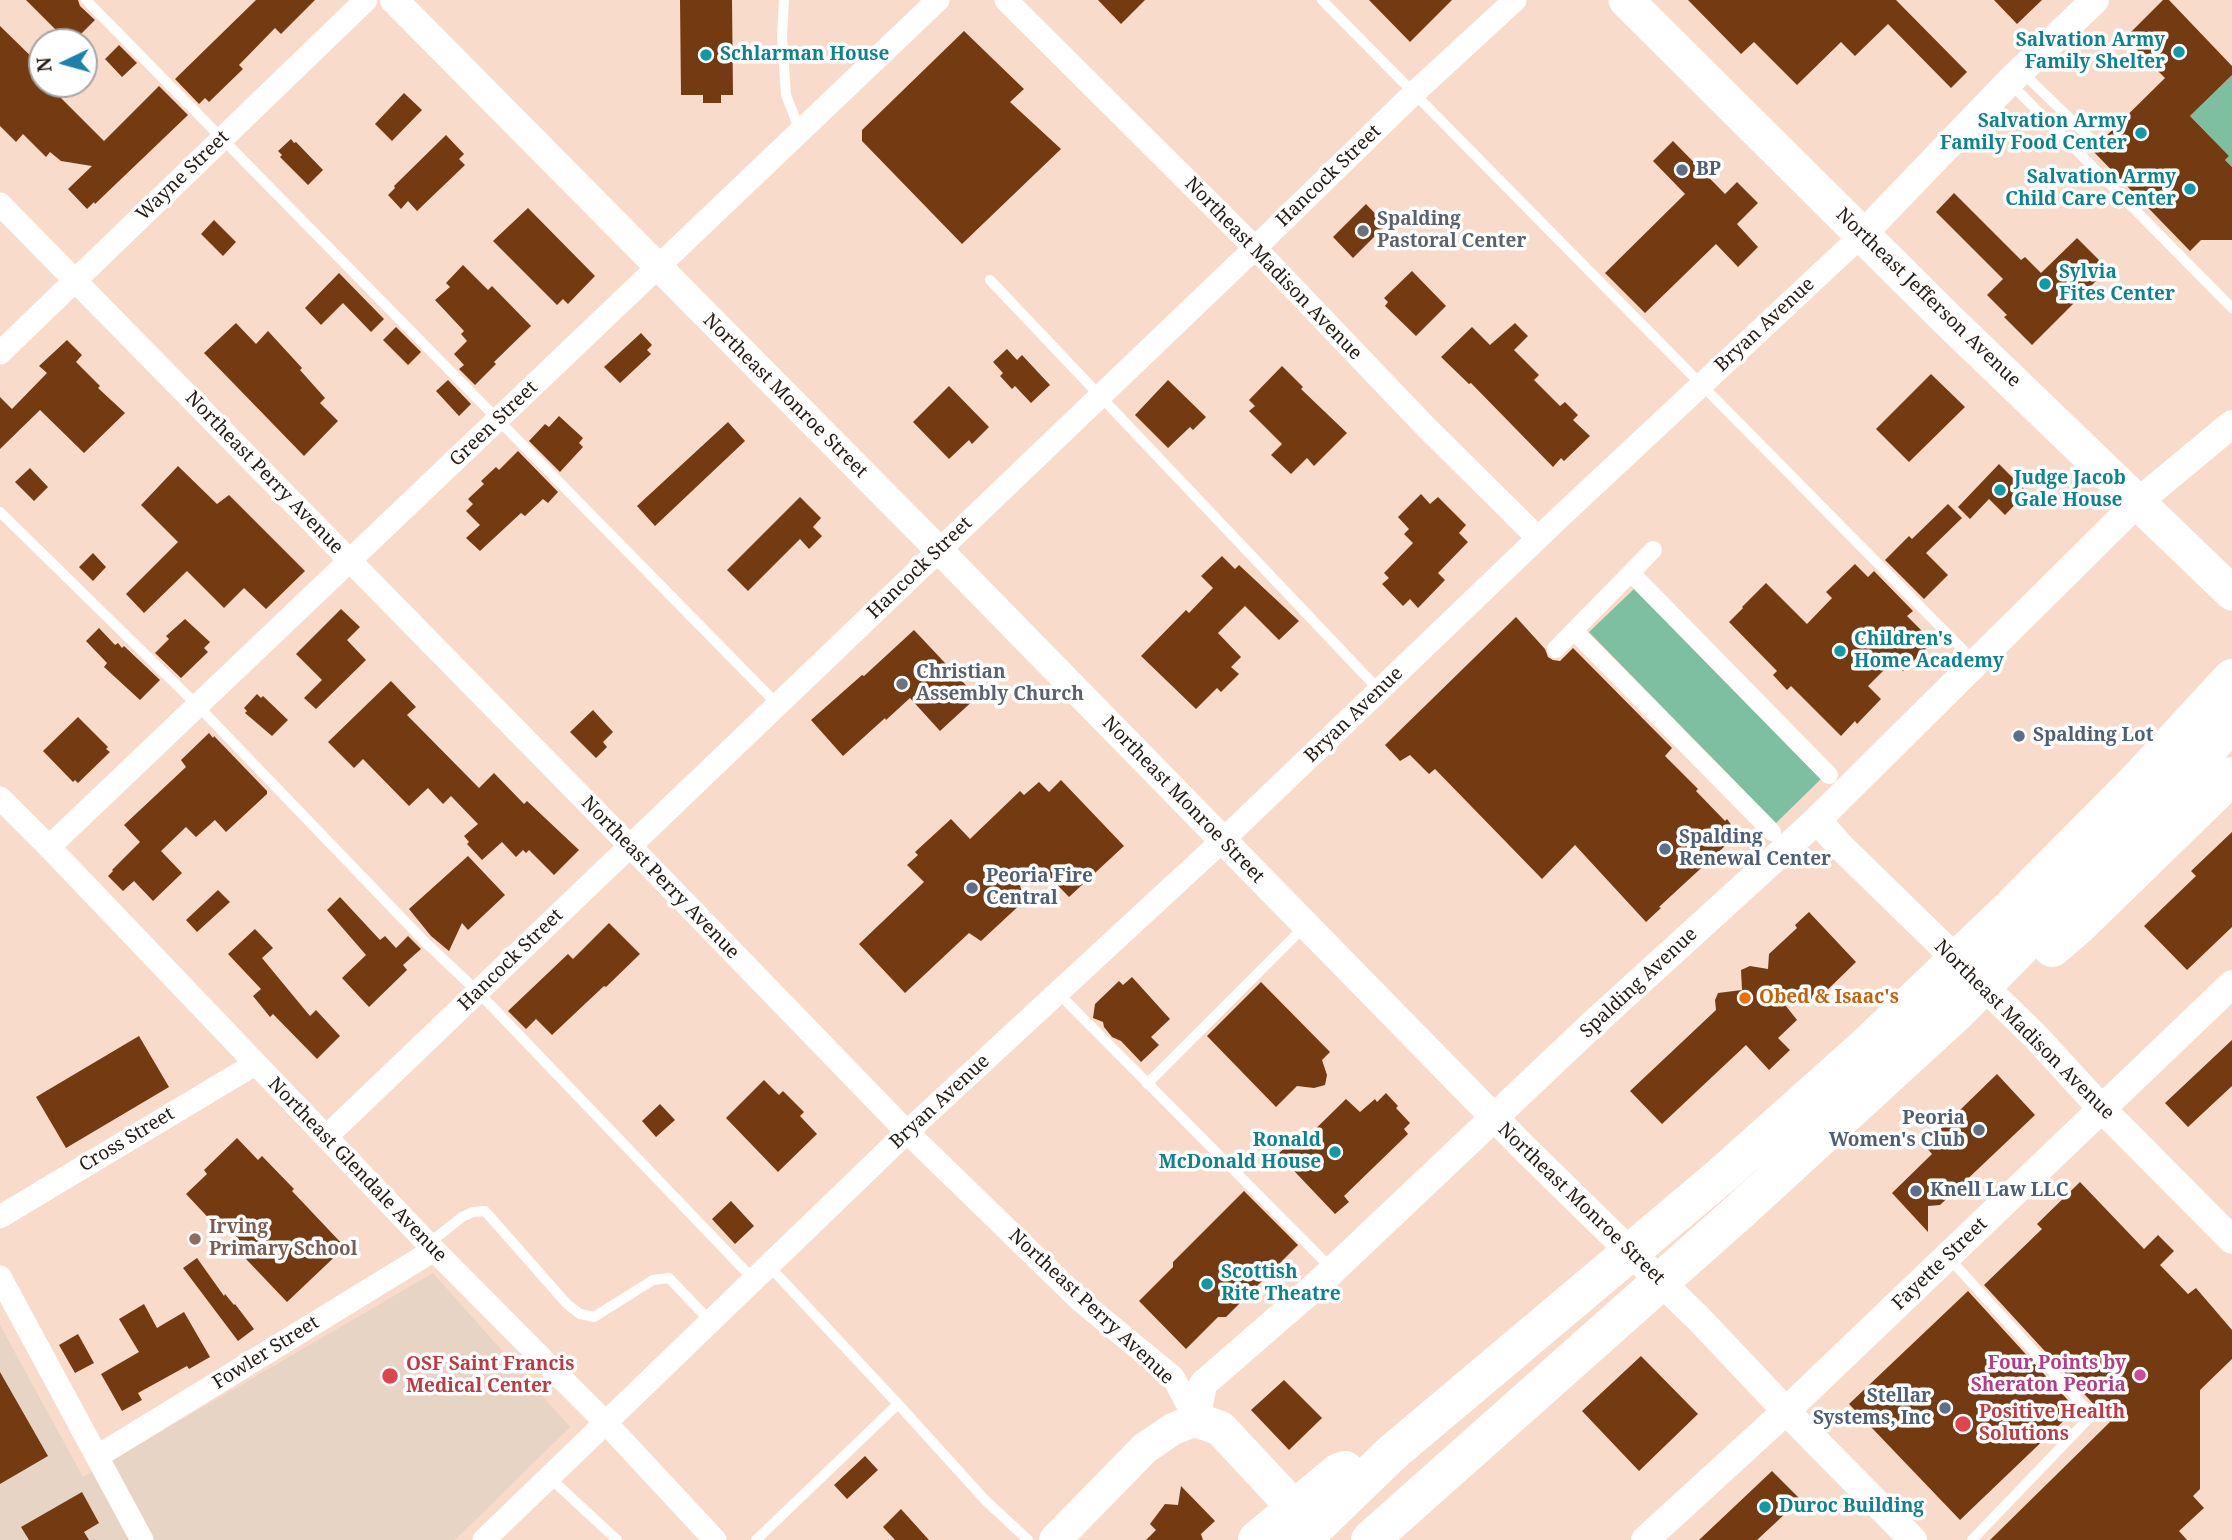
<!DOCTYPE html>
<style>
body{margin:0}
#map{position:relative;width:2232px;height:1540px;overflow:hidden;background:#f8dbcb;font-family:"Noto Serif",serif}
canvas{display:block}
.north{position:absolute;left:28px;top:28px;width:70px;height:70px;box-sizing:border-box;background:#fff;border:2px solid #a8a4a2;border-radius:50%;rotate:265deg;font-size:19px;font-weight:700;line-height:28px;text-align:center;color:#261c16}
.north::after{content:'';display:block;margin:auto;width:24px;height:32px;background:#1c82ac;clip-path:polygon(50% 0,100% 100%,50% 72%,0 100%)}
</style>
<div id="map">
<canvas width="2232" height="1540"></canvas>
<div class="north">N</div>
</div>
<script>
const ctx = document.querySelector('canvas').getContext('2d');
ctx.lineJoin = 'round';
function paint(path, color) { ctx.fillStyle = color; ctx.fill(path, 'evenodd'); }
const toPath = rows => new Path2D(rows.map(r => 'M' + r).join(''));
function strokePath(path, color, width, dash) { ctx.strokeStyle = color; ctx.lineWidth = width; ctx.lineCap = dash ? 'butt' : 'round'; ctx.setLineDash(dash || []); ctx.stroke(path); }
function write(font, color, halo, rows, align = 'center') {
  ctx.font = font + ' "Noto Serif",serif'; ctx.lineWidth = 7; ctx.setLineDash([]); ctx.textBaseline = 'middle'; ctx.strokeStyle = halo; ctx.fillStyle = color; for (const [text, x, y, turn = 0] of rows) {
    ctx.save(); ctx.translate(x, y); ctx.rotate((+turn || 0) * Math.PI / 180); ctx.textAlign = isNaN(turn) ? turn : align; if (halo) ctx.strokeText(text, 0, 0); ctx.fillText(text, 0, 0); ctx.restore();
  }
}
paint(toPath([
 [433,1273,570,1427,455,1540,0,1540,0,1325,83,1477]
]), '#e7d4c4');
paint(toPath([
 [2232,75,2232,167,2225,160,2229,156,2190,116],
 [1634,589,1821,779,1776,823,1589,632]
]), '#7ebfa1');
paint(toPath([
 [26,0,78,0,80,6,95,20,73,42,46,42,57,31],
 [256,0,315,0,281,34,275,28,239,65,243,69,209,102,205,98,199,104,175,79],
 [680,0,732,0,733,95,721,95,721,103,703,103,703,95,681,95],
 [1098,0,1145,0,1121,24],
 [1369,0,1452,0,1410,42],
 [1688,0,1896,0,1967,72,1951,88,1888,24,1855,56,1841,42,1797,85,1754,42,1741,54],
 [1994,0,2042,0,2017,24],
 [2163,0,2169,0,2232,66,2232,75,2190,116,2229,156,2225,160,2232,167,2232,240,2201,240,2190,251,2092,150,2165,78,2125,38],
 [0,26,42,67,42,84,75,84,61,98,104,141,159,86,188,115,95,204,94,202,87,209,68,189,92,166,61,161,50,152,46,157,23,134,16,142,0,126],
 [964,31,1024,89,1010,102,1061,149,962,244,862,141,862,130],
 [119,45,137,63,122,77,105,59],
 [404,93,422,110,392,141,375,124],
 [446,135,464,154,459,159,465,165,417,211,408,201,401,209,388,195,395,188,394,186],
 [291,139,294,143,296,142,323,170,308,185,280,157,282,155,278,151],
 [1673,141,1725,194,1737,182,1758,203,1737,224,1758,247,1738,267,1716,244,1645,313,1605,273,1685,194,1653,161],
 [1954,193,2021,260,2025,257,2041,273,2077,238,2108,269,2032,345,2004,317,2007,315,1987,295,2003,279,1936,212],
 [1366,204,1386,225,1353,258,1333,237],
 [528,208,595,276,568,304,563,299,557,305,493,241],
 [214,220,236,242,223,256,201,234],
 [463,265,488,290,492,286,531,326,494,362,496,364,475,385,459,369,464,365,454,354,467,341,461,334,464,331,435,300,450,287,446,283],
 [1412,271,1446,306,1416,336,1385,306,1388,302,1384,298],
 [339,273,384,319,371,332,343,303,321,325,305,308],
 [236,323,256,344,268,331,302,368,300,370,325,398,320,403,338,421,304,456,204,353],
 [1515,323,1528,336,1514,350,1539,375,1534,380,1560,406,1565,402,1578,415,1573,420,1590,436,1564,461,1561,458,1553,467,1471,383,1469,384,1441,357,1472,327,1490,345],
 [396,327,421,352,408,365,383,340],
 [641,333,652,345,647,350,651,354,620,383,604,367],
 [67,340,82,355,76,362,100,386,98,388,125,413,84,453,40,410,0,449,0,397,12,409,47,373,39,366],
 [1007,349,1017,360,1022,355,1050,385,1031,403,1015,386,1012,389,1000,376,1003,373,993,362],
 [1282,366,1303,387,1301,389,1347,433,1314,466,1307,458,1291,474,1271,455,1282,444,1249,411,1255,406,1249,400],
 [1931,374,1965,407,1909,462,1876,429],
 [448,380,471,404,459,416,436,391],
 [1168,380,1206,417,1193,430,1190,427,1168,448,1135,415],
 [949,386,989,427,972,444,969,440,949,459,913,422],
 [559,416,583,438,579,443,583,447,560,472,529,441,545,424,549,427],
 [728,422,745,441,655,526,637,506],
 [518,451,558,492,548,503,543,499,525,516,521,513,480,551,466,538,480,525,466,511,473,504,468,499,484,484,481,481,496,467,499,470],
 [1999,464,2027,492,2005,515,1989,499,1970,519,1958,507],
 [178,466,217,504,229,495,305,571,266,609,244,588,224,608,187,571,144,613,126,594,178,542,141,505],
 [30,468,48,487,34,501,15,482],
 [1421,494,1430,504,1438,497,1466,525,1459,533,1468,542,1438,573,1445,580,1418,608,1410,599,1403,606,1382,584,1389,578,1384,573,1413,543,1404,534,1409,529,1398,517],
 [800,497,821,518,813,527,822,536,809,549,800,539,748,591,727,570],
 [1948,504,1962,518,1926,553,1948,575,1924,599,1885,560,1909,536,1912,539],
 [93,553,106,567,93,581,79,567],
 [1222,556,1235,569,1239,565,1299,621,1279,640,1245,606,1218,633,1241,657,1231,667,1239,674,1221,692,1217,688,1196,709,1141,656,1186,610,1189,613,1213,588,1201,576],
 [1855,564,1868,577,1874,571,1913,611,1907,616,1933,642,1903,671,1893,661,1868,686,1881,699,1857,724,1855,721,1841,736,1791,686,1787,690,1773,675,1777,671,1729,622,1743,608,1742,607,1766,583,1807,624,1832,598,1826,592],
 [341,609,360,627,347,640,366,660,316,709,304,698,322,680,296,654],
 [1516,617,1545,649,1548,657,1553,660,1560,661,1573,648,1672,748,1665,756,1698,789,1696,791,1725,821,1727,819,1738,834,1659,907,1661,908,1646,922,1575,845,1542,879,1435,769,1429,774,1410,755,1400,761,1385,745],
 [185,619,210,642,204,648,208,652,181,678,155,653,169,639,166,636],
 [99,628,115,645,118,643,122,648,124,646,160,680,140,700,104,667,107,663,86,641],
 [914,630,977,697,940,731,910,698,886,720,885,718,843,756,811,720,862,675,864,676],
 [391,681,416,707,407,715,479,788,494,773,524,804,527,801,579,850,554,875,529,850,526,853,523,850,516,857,502,842,482,860,467,844,469,842,464,836,478,824,451,796,443,804,428,788,409,806,363,759,354,768,328,742],
 [257,694,261,698,263,696,288,720,272,736,245,713,247,711,244,708],
 [593,710,613,732,603,742,607,747,596,758,570,732],
 [78,717,108,747,106,749,110,752,78,783,75,780,73,782,43,751],
 [209,733,213,738,214,736,267,791,267,794,226,832,215,820,196,837,186,827,161,851,182,873,153,901,134,881,123,891,108,876,113,871,112,870,140,842,124,825,186,767,181,760],
 [1061,780,1124,846,1069,897,1040,867,1020,885,1024,901,981,941,969,933,905,993,859,944,924,882,907,865,918,855,915,852,951,819,970,839,1020,791,1024,795,1039,782,1049,792],
 [2232,832,2232,927,2187,970,2144,926,2196,876,2191,871],
 [468,856,505,895,468,930,462,923,449,951,431,936,409,909],
 [218,890,230,902,197,932,186,920],
 [340,897,380,940,385,936,396,948,408,936,421,949,403,965,407,970,369,1007,342,978,366,955,327,910],
 [1809,912,1856,962,1815,1002,1782,1001,1797,1020,1778,1038,1790,1050,1769,1070,1746,1045,1662,1124,1630,1091,1716,1010,1715,1000,1718,993,1742,990,1741,970,1750,966,1768,969,1769,954,1797,928,1795,925],
 [609,923,640,954,606,987,604,986,552,1035,536,1019,526,1029,508,1011,568,954,573,959],
 [255,929,273,948,262,958,310,1016,316,1010,340,1036,317,1059,273,1014,270,1017,253,996,261,989,228,954],
 [1132,977,1170,1019,1151,1037,1159,1045,1141,1062,1121,1041,1112,1037,1104,1027,1103,1022,1093,1018,1095,1004,1119,981,1123,985],
 [1261,982,1330,1052,1322,1060,1327,1075,1325,1085,1314,1088,1297,1086,1276,1107,1207,1036],
 [139,1036,169,1087,66,1148,36,1097],
 [2232,1040,2232,1086,2188,1127,2165,1103],
 [1997,1074,2035,1115,1940,1205,1928,1206,1928,1232,1892,1193,1932,1154,1924,1145],
 [764,1080,779,1095,783,1091,804,1112,800,1116,817,1134,778,1172,726,1118],
 [1386,1093,1398,1106,1396,1108,1410,1123,1404,1129,1408,1134,1344,1196,1349,1202,1335,1214,1278,1154,1292,1141,1297,1147,1346,1099,1360,1112,1375,1099,1377,1102],
 [660,1104,675,1120,656,1137,642,1121],
 [237,1138,258,1160,262,1156,294,1189,292,1191,345,1247,287,1302,246,1259,252,1253,223,1223,218,1228,186,1194,207,1174,204,1170],
 [2080,1182,2144,1249,2158,1235,2174,1251,2160,1265,2188,1294,2196,1288,2232,1330,2232,1359,2200,1390,2200,1489,2193,1496,2204,1508,2179,1531,2187,1540,1990,1540,2110,1422,1984,1285,2042,1229,2037,1224],
 [1244,1191,1298,1245,1226,1317,1218,1317,1186,1349,1139,1301,1173,1267,1173,1262],
 [731,1201,754,1226,735,1244,712,1219],
 [197,1258,224,1296,225,1294,234,1305,235,1304,254,1329,238,1341,183,1268],
 [1968,1291,2076,1409,1960,1520,1849,1404],
 [144,1304,157,1328,184,1312,210,1357,189,1369,187,1366,138,1393,142,1400,122,1411,101,1374,139,1352,119,1319],
 [78,1334,94,1363,75,1373,59,1345],
 [1641,1356,1698,1414,1639,1471,1582,1411],
 [0,1372,48,1456,0,1484],
 [1284,1380,1322,1418,1289,1450,1251,1410],
 [865,1456,878,1470,847,1499,834,1485],
 [1772,1471,1802,1501,1788,1515,1786,1513,1757,1540,1699,1540],
 [1181,1486,1215,1521,1201,1534,1203,1540,1146,1540,1156,1530,1150,1524,1165,1504,1178,1505],
 [82,1492,99,1523,84,1532,89,1540,29,1540,21,1527],
 [901,1509,929,1540,895,1540,883,1527]
]), '#743a11');
strokePath(toPath([
 [86,0,778,705],
 [784,0,782,36,786,95,800,131],
 [1322,0,1976,663],
 [2021,71,2092,140],
 [2009,82,2232,308],
 [990,280,1379,690],
 [0,512,198,706,425,942,478,992,754,1280],
 [1058,993,1331,1268],
 [1147,1084,1305,926],
 [428,1244,462,1217,473,1212,485,1211,567,1304,580,1314,594,1317,653,1280,669,1278,710,1321],
 [1948,1257,2092,1415,1972,1540],
 [769,1266,898,1404,986,1501,1028,1540],
 [549,1477,617,1540],
 [756,1540,898,1404]
]), '#fff', 10);
strokePath(toPath([
 [1631,573,1829,775],
 [1574,631,1772,832],
 [1556,649,1653,550]
]), '#fff', 18);
strokePath(toPath([
 [1006,0,1255,248,1425,426,1538,538],
 [0,204,630,846,907,1132,1082,1302,1173,1377,1196,1420],
 [0,353,366,0],
 [0,798,49,847,434,1250,606,1423,715,1540],
 [49,847,938,0],
 [326,1137,1255,248,1414,93,1515,0],
 [0,1217,255,1064],
 [0,1277,142,1540],
 [98,1456,434,1250],
 [484,1540,907,1132,1223,840,1559,518,1862,235]
]), '#fff', 23);
strokePath(toPath([
 [394,0,939,550,1525,1149,1700,1320,1786,1411,1913,1540],
 [1862,235,2009,82,2095,0],
 [1817,820,1842,848,2036,1037,2102,1109,2232,1240],
 [1196,1420,1203,1384,1317,1285,1594,1023,1817,820,2138,502,2232,424],
 [1645,1540,1786,1411,2232,984]
]), '#fff', 28);
strokePath(toPath([
 [1055,1540,1145,1448,1173,1429,1196,1420]
]), '#fff', 32);
strokePath(toPath([
 [1626,0,1948,320,2232,593],
 [1196,1420,1220,1428,1315,1530]
]), '#fff', 35);
strokePath(toPath([
 [2052,948,2079,925,2232,776],
 [1257,1540,1339,1472,1345,1470],
 [1302,1540,1393,1452,1722,1175,1863,1049,2012,907,2138,780,2232,678],
 [1370,1540,1741,1210,1957,1012,2032,936,2232,723]
]), '#fff', 38);
for (const [x, y, r, color] of [
 [2179,52,7,"#0f9aa8"],
 [706,55,7,"#0f9aa8"],
 [2141,133,7,"#0f9aa8"],
 [1682,170,7,"#5c6f8a"],
 [2190,189,7,"#0f9aa8"],
 [1363,231,7,"#6b7280"],
 [2045,284,7,"#0f9aa8"],
 [2000,490,7,"#0f9aa8"],
 [1840,651,7,"#0f9aa8"],
 [902,684,7,"#6b7280"],
 [2019,736,7,"#5c6f8a"],
 [1665,849,7,"#5c6f8a"],
 [972,888,7,"#5c6f8a"],
 [1745,998,7,"#e8710a"],
 [1979,1130,7,"#5c6f8a"],
 [1335,1152,7,"#0f9aa8"],
 [1916,1191,7,"#5c6f8a"],
 [195,1239,7,"#8d6e63"],
 [1207,1284,7,"#0f9aa8"],
 [2140,1375,7,"#d1479c"],
 [390,1376,9,"#e0444e"],
 [1945,1408,7,"#5c6f8a"],
 [1963,1424,9,"#e0444e"],
 [1765,1507,7,"#0f9aa8"]
]) { const dot = new Path2D(); dot.arc(x, y, r, 0, 2 * Math.PI); ctx.fillStyle = color; ctx.fill(dot); strokePath(dot, '#fff', 2.5); }
write('bold 19px', '#0d838f', '#fff', [
 ["Salvation Army",2165,41,"right"],
 ["Family Shelter",2165,63,"right"],
 ["Schlarman House",720,55],
 ["Salvation Army",2127,122,"right"],
 ["Family Food Center",2127,144,"right"],
 ["Salvation Army",2176,178,"right"],
 ["Child Care Center",2176,200,"right"],
 ["Sylvia",2059,273],
 ["Fites Center",2059,295],
 ["Judge Jacob",2014,479],
 ["Gale House",2014,501],
 ["Children's",1854,640],
 ["Home Academy",1854,662],
 ["Ronald",1321,1141,"right"],
 ["McDonald House",1321,1163,"right"],
 ["Scottish",1221,1273],
 ["Rite Theatre",1221,1295],
 ["Duroc Building",1779,1507]
], 'left');
write('bold 19px', '#4e5e75', '#fff', [
 ["BP",1696,170],
 ["Spalding Lot",2033,736],
 ["Spalding",1679,838],
 ["Renewal Center",1679,860],
 ["Peoria Fire",986,877],
 ["Central",986,899],
 ["Peoria",1965,1119,"right"],
 ["Women's Club",1965,1141,"right"],
 ["Knell Law LLC",1930,1191],
 ["Stellar",1931,1397,"right"],
 ["Systems, Inc",1931,1419,"right"]
], 'left');
write('19px', '#261c16', '#fff', [
 ["Wayne Street",183,176,-44],
 ["Hancock Street",1329,176,-44],
 ["Northeast Madison Avenue",1273,269,46],
 ["Northeast Jefferson Avenue",1928,298,44],
 ["Bryan Avenue",1765,325,-43],
 ["Northeast Monroe Street",785,396,45],
 ["Green Street",494,424,-44],
 ["Northeast Perry Avenue",264,473,46],
 ["Hancock Street",920,568,-44],
 ["Bryan Avenue",1354,715,-44],
 ["Northeast Monroe Street",1183,800,46],
 ["Northeast Perry Avenue",660,878,46],
 ["Hancock Street",511,960,-44],
 ["Spalding Avenue",1639,983,-43],
 ["Northeast Madison Avenue",2024,1030,45],
 ["Bryan Avenue",940,1102,-43],
 ["Cross Street",127,1140,-31],
 ["Northeast Glendale Avenue",357,1170,46],
 ["Northeast Monroe Street",1581,1204,44],
 ["Fayette Street",1940,1264,-44],
 ["Northeast Perry Avenue",1091,1307,43],
 ["Fowler Street",266,1353,-32]
]);
write('bold 19px', '#5b616d', '#fff', [
 ["Spalding",1377,220],
 ["Pastoral Center",1377,242],
 ["Christian",916,673],
 ["Assembly Church",916,695]
], 'left');
write('bold 19px', '#c56008', '#fff', [
 ["Obed & Isaac's",1759,998]
], 'left');
write('bold 19px', '#785e54', '#fff', [
 ["Irving",209,1228],
 ["Primary School",209,1250]
], 'left');
write('bold 19px', '#b23c85', '#fff', [
 ["Four Points by",2126,1364],
 ["Sheraton Peoria",2126,1386]
], 'right');
write('bold 19px', '#be3a42', '#fff', [
 ["OSF Saint Francis",406,1365],
 ["Medical Center",406,1387],
 ["Positive Health",1979,1413],
 ["Solutions",1979,1435]
], 'left');
</script>
